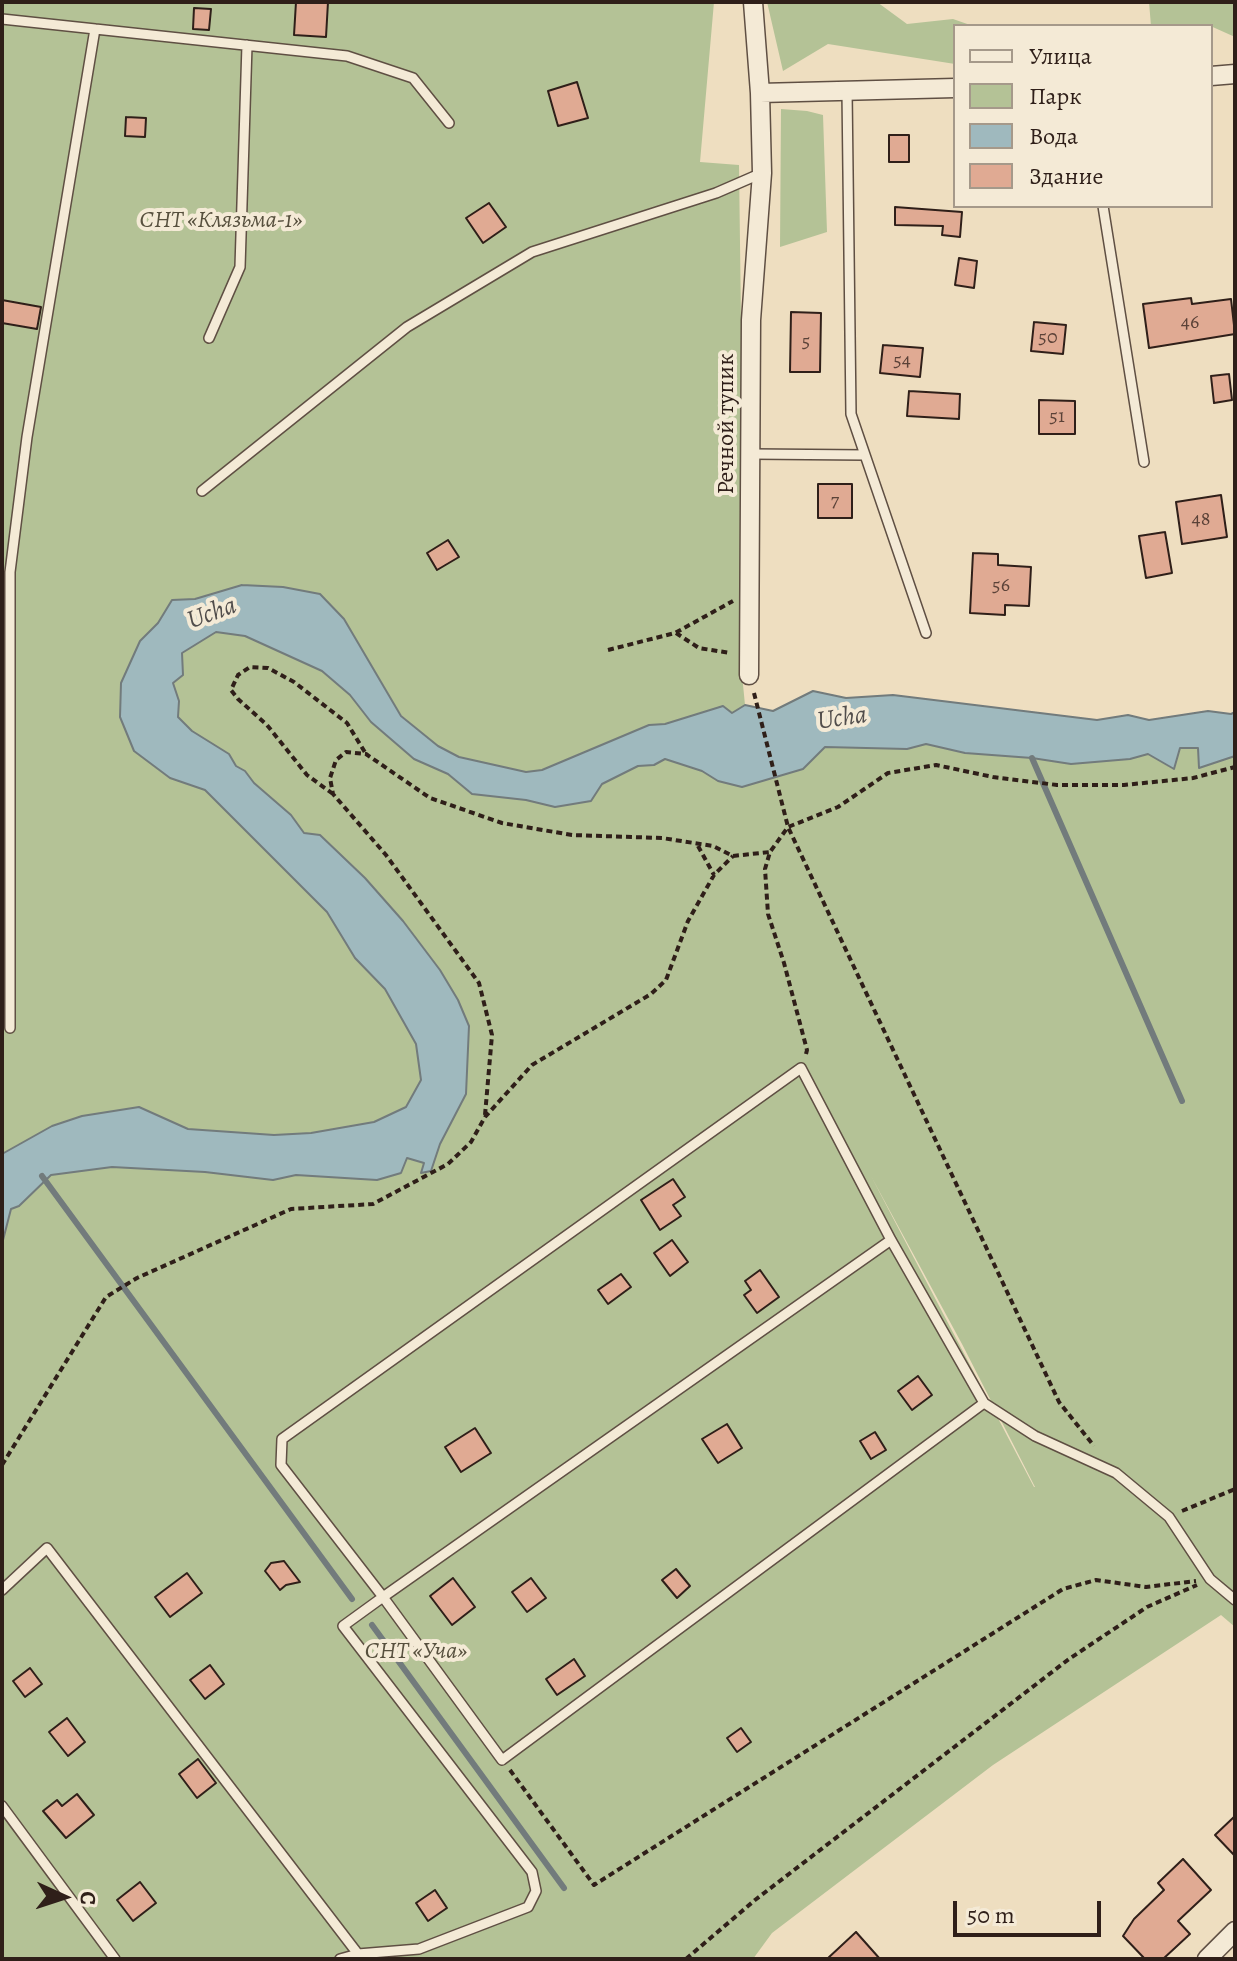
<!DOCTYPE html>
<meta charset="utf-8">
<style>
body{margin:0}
#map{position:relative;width:1237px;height:1961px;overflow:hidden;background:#eedec0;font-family:Alegreya,serif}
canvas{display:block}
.frame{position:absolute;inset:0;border:4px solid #2f1f19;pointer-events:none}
.legend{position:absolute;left:953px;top:24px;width:260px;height:184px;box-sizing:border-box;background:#f4ead6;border:2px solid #a5998a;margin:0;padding:10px 14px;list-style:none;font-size:24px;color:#2f1f19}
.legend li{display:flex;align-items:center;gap:16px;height:40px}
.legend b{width:40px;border:2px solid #a5998a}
.north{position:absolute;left:24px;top:1857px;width:80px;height:80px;-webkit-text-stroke:6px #f4ead6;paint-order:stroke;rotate:93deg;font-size:22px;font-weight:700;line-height:32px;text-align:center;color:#2f1f19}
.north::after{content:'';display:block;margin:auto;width:28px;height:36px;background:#2f1f19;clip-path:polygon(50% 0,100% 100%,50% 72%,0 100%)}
.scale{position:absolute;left:953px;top:1901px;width:148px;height:36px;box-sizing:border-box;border:4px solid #2f1f19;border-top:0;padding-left:10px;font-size:24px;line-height:28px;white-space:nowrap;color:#2f1f19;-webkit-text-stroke:6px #f4ead6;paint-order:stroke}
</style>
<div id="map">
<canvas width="1237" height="1961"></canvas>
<div class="frame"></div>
<ul class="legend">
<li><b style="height:10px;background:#f4ead6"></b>Улица</li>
<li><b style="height:22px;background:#b4c296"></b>Парк</li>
<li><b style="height:22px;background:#9fb9be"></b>Вода</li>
<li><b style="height:22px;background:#e0aa93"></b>Здание</li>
</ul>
<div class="north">С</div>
<div class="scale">50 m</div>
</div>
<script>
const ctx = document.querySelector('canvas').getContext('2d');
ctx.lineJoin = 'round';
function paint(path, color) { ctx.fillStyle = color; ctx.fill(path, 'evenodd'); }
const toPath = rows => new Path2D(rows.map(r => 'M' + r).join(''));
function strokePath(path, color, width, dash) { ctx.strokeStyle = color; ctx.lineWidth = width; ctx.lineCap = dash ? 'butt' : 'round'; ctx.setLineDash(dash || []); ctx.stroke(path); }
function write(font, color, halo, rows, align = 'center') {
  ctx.font = font + ' Alegreya,serif'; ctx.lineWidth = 8; ctx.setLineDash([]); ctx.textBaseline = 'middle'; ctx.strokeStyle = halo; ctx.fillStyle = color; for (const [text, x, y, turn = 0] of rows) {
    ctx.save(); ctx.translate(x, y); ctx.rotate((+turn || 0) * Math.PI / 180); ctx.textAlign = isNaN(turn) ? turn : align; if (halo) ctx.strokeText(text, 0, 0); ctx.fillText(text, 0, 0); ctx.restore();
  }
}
paint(toPath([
 [2,2,714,2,700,162,739,165,743,477,740,654,745,705,733,713,722,706,665,724,649,725,542,770,526,772,459,757,438,746,401,715,344,619,243,585,195,599,172,600,158,623,140,641,170,778,205,790,327,912,355,958,385,989,416,1044,421,1080,406,1107,374,1122,311,1133,274,1135,188,1129,139,1107,52,1126,2,1154],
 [767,2,877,2,907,24,953,19,973,26,955,26,955,64,828,44,783,71],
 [1149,2,1235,2,1235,37,1206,24,1204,26,1151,26],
 [781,109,807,111,823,115,827,232,780,247],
 [216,632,245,636,322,671,350,695,371,722,414,759,448,774,472,794,526,800,555,807,591,801,602,784,638,766,654,765,665,759,702,771,718,781,742,787,803,769,825,747,907,749,926,744,965,753,1032,758,1071,764,1130,759,1148,754,1173,769,1179,748,1198,747,1200,768,1235,756,1235,1627,1221,1615,993,1765,772,1933,753,1959,2,1959,2,1244,11,1209,19,1206,51,1175,112,1167,205,1172,273,1180,296,1175,377,1180,406,1158,424,1163,422,1173,431,1171,440,1144,466,1094,469,1026,458,1000,440,970,403,921,365,878,320,835,304,833,291,815,254,783,245,771,236,766,229,754,192,731,178,717,179,701,173,682,182,653],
 [871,1176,962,1344,1035,1487,1034,1487]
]), '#b4c296');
const water = toPath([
 [242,585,283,587,320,594,344,619,401,716,438,746,459,757,526,772,542,770,649,725,665,724,723,706,732,713,745,705,773,711,813,691,846,698,893,695,1097,720,1128,715,1149,720,1208,711,1231,714,1235,712,1235,756,1199,768,1198,748,1180,748,1174,769,1148,754,1130,759,1071,764,1032,758,965,753,926,744,907,749,825,747,803,769,742,787,718,781,702,771,665,759,654,765,638,766,602,784,591,801,555,807,526,800,472,794,448,774,414,759,371,722,350,695,322,671,245,636,216,632,182,653,183,675,173,683,179,701,178,717,192,731,229,754,236,766,245,771,254,783,291,815,304,833,320,835,365,878,403,921,440,970,458,1000,469,1026,466,1094,440,1144,431,1171,421,1173,424,1163,407,1158,401,1173,377,1180,296,1175,273,1180,205,1172,112,1167,51,1175,19,1206,11,1209,2,1244,2,1154,52,1126,82,1116,139,1107,188,1129,274,1135,311,1133,374,1122,406,1107,421,1080,416,1044,385,989,355,958,327,912,205,790,170,778,134,751,120,717,121,683,140,641,158,623,172,600,195,599,242,585]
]);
paint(water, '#9fb9be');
strokePath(water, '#727b7c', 2);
strokePath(toPath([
 [1032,758,1182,1101],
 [42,1176,352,1599],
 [372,1625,564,1888]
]), '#727b7c', 6);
const building = toPath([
 [296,2,328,2,326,37,294,35,296,2],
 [194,8,211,9,209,30,193,29,194,8],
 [577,82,588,118,558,126,548,91,577,82],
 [126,117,146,118,145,137,125,136,126,117],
 [889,135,909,135,909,162,889,162,889,135],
 [489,203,506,227,483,243,466,218,489,203],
 [895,207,962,212,960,237,942,235,943,226,895,225,895,207],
 [959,258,977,261,974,288,955,285,959,258],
 [1191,298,1192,304,1231,299,1235,334,1149,348,1143,304,1191,298],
 [2,300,41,307,37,329,2,323,2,300],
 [791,312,821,313,820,372,790,372,791,312],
 [1034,322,1066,325,1063,354,1031,351,1034,322],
 [883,345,923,348,920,377,880,373,883,345],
 [1229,374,1232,400,1214,403,1211,376,1229,374],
 [909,391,960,394,959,419,907,416,909,391],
 [1039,400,1075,401,1075,434,1039,434,1039,400],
 [818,484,852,484,852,518,818,518,818,484],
 [1221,495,1227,537,1182,544,1176,502,1221,495],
 [1165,532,1172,573,1146,578,1139,536,1165,532],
 [448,540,459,557,437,570,427,553,448,540],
 [973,553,998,554,998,565,1031,567,1029,606,1005,605,1005,615,970,613,973,553],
 [673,1179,685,1197,673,1205,681,1216,660,1230,641,1200,673,1179],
 [672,1240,688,1262,670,1276,654,1253,672,1240],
 [760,1270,779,1297,757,1313,744,1295,751,1290,745,1281,760,1270],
 [621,1274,631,1287,608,1304,598,1290,621,1274],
 [918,1376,932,1395,912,1410,898,1391,918,1376],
 [727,1424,742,1448,718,1463,702,1439,727,1424],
 [475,1428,491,1453,461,1472,445,1447,475,1428],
 [875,1432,886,1450,871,1459,860,1441,875,1432],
 [284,1561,300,1582,286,1585,280,1590,265,1571,271,1563,284,1561],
 [676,1569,690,1586,677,1598,662,1580,676,1569],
 [187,1573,202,1593,170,1617,155,1597,187,1573],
 [453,1578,475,1607,452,1625,430,1596,453,1578],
 [531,1578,546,1598,527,1612,512,1592,531,1578],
 [574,1659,585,1676,557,1695,546,1679,574,1659],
 [210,1665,224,1684,205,1699,190,1680,210,1665],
 [30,1668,42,1684,25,1697,13,1681,30,1668],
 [67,1718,85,1742,68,1756,49,1732,67,1718],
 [741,1728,751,1742,737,1752,727,1738,741,1728],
 [198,1759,216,1783,197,1798,179,1774,198,1759],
 [77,1794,94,1815,66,1838,43,1811,57,1800,62,1806,77,1794],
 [1235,1816,1235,1856,1215,1835,1235,1816],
 [1183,1859,1211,1890,1178,1921,1190,1934,1163,1959,1145,1959,1123,1936,1134,1919,1164,1890,1158,1883,1183,1859],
 [140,1882,156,1903,133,1921,117,1900,140,1882],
 [435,1890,447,1908,428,1921,416,1903,435,1890],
 [856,1932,880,1959,827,1959,856,1932]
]);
paint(building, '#e0aa93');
strokePath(building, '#2f1f19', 2);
const service = toPath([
 [2,19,347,56,413,78,449,123],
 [847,91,851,414,926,633],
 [1103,206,1144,462],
 [209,338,240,267,247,45],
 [752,454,865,455],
 [202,491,407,327,532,252,716,193,762,173],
 [10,1028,10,572,27,437,95,29],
 [891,1240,383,1597,502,1760,984,1403,1035,1436,1116,1473,1169,1517,1210,1579,1235,1600],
 [2,1590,47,1548,358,1954],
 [2,1806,115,1959],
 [340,1959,358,1954,419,1949,528,1907,536,1891,532,1872,343,1626,383,1597,281,1465,282,1439,801,1068,891,1240,984,1403]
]);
const minor = toPath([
 [1211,76,1235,74],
 [760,93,955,88],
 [749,675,751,320,762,173,760,93,753,2],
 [1207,1959,1235,1931]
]);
strokePath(service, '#5f4f43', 12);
strokePath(minor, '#5f4f43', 21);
strokePath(toPath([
 [676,633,699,648,730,653],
 [608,650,675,633,733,601],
 [754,693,788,827,1059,1402,1094,1446],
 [333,794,307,775,267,725,238,699,231,690,238,675,250,667,268,668,294,682,347,723,366,754],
 [698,846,714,875],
 [806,1054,807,1050,784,963,768,914,765,869,770,852,788,827,838,807,888,773,936,765,993,777,1057,785,1124,785,1193,778,1235,767],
 [485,1115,492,1035,479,983,386,855,333,794,330,778,336,760,346,752,366,754,430,798,502,823,572,835,662,838,713,846,733,856,770,852],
 [2,1465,106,1297,137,1278,291,1209,373,1204,448,1164,471,1142,485,1117,532,1065,651,994,666,980,688,921,714,875,733,856],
 [1182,1511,1235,1489],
 [510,1770,594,1885,1063,1589,1096,1580,1146,1587,1196,1581],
 [686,1959,755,1900,1069,1659,1147,1607,1197,1585]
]), '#2f1f19', 4, [6, 4]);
strokePath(service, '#f4ead6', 9);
strokePath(minor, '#f4ead6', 18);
write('20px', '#5b4238', null, [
 ["46",1190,323],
 ["50",1048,338],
 ["5",806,342],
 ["54",902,361],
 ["51",1057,417],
 ["7",835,501],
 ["48",1201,520],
 ["56",1001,586]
]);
write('italic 24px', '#57503e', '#f4ead6', [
 ["СНТ «Клязьма-1»",221,221],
 ["СНТ «Уча»",416,1652]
]);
write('24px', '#2f1f19', '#f4ead6', [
 ["Речной тупик",727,424,-90]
]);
write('italic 26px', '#514d4b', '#f4ead6', [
 ["Ucha",212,614,-20],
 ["Ucha",842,719,-8]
]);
</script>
